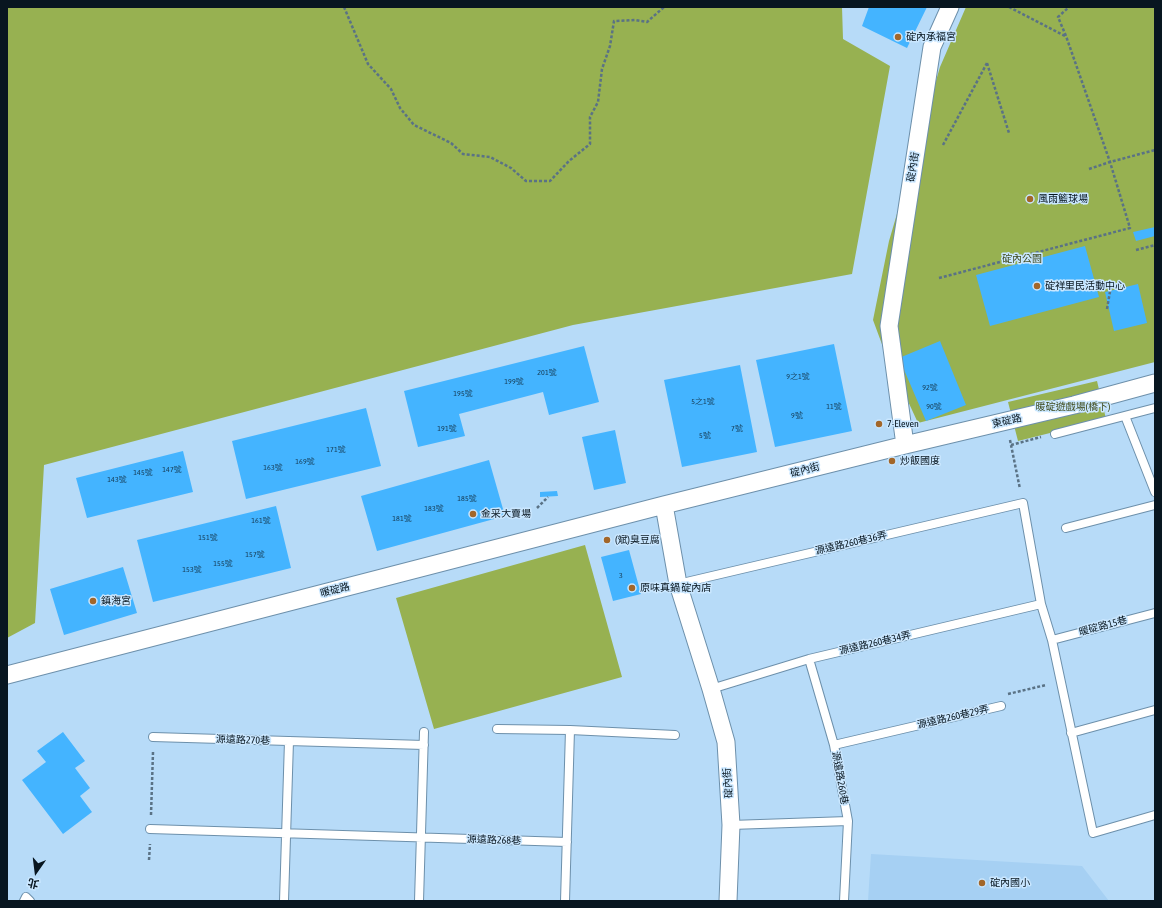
<!DOCTYPE html>
<meta charset="utf-8">
<style>
body{margin:0}
#map{position:relative;width:1162px;height:908px;overflow:hidden;background:#b7dbf8;font-family:"Asap Condensed","Noto Sans TC",sans-serif}
canvas{display:block}
.frame{position:absolute;inset:0;border:8px solid #081620;pointer-events:none}
.north{position:absolute;left:16px;top:852px;width:40px;height:40px;-webkit-text-stroke:3px #cae7ff;paint-order:stroke;rotate:194deg;font-size:11px;font-weight:700;line-height:16px;text-align:center;color:#081620}
.north::after{content:'';display:block;margin:auto;width:14px;height:18px;background:#081620;clip-path:polygon(50% 0,100% 100%,50% 72%,0 100%)}
</style>
<div id="map">
<canvas width="1162" height="908"></canvas>
<div class="frame"></div>
<div class="north">北</div>
</div>
<script>
const ctx = document.querySelector('canvas').getContext('2d');
ctx.lineJoin = 'round';
function paint(path, color) { ctx.fillStyle = color; ctx.fill(path, 'evenodd'); }
const toPath = rows => new Path2D(rows.map(r => 'M' + r).join(''));
function strokePath(path, color, width, dash) { ctx.strokeStyle = color; ctx.lineWidth = width; ctx.lineCap = dash ? 'butt' : 'round'; ctx.setLineDash(dash || []); ctx.stroke(path); }
function write(font, color, halo, rows, align = 'center') {
  ctx.font = font + ' "Asap Condensed","Noto Sans TC",sans-serif'; ctx.lineWidth = 3; ctx.setLineDash([]); ctx.textBaseline = 'middle'; ctx.strokeStyle = halo; ctx.fillStyle = color; for (const [text, x, y, turn = 0] of rows) {
    ctx.save(); ctx.translate(x, y); ctx.rotate((+turn || 0) * Math.PI / 180); ctx.textAlign = isNaN(turn) ? turn : align; if (halo) ctx.strokeText(text, 0, 0); ctx.fillText(text, 0, 0); ctx.restore();
  }
}
paint(toPath([
 [871,854,1082,866,1109,901,868,901]
]), '#a6d0f3');
paint(toPath([
 [7,7,842,7,843,39,890,66,852,274,573,325,44,465,35,623,7,638],
 [966,7,1155,7,1155,362,918,423,883,347,873,320,889,241,940,67],
 [1097,381,1106,419,1018,441,1008,402],
 [585,545,622,677,434,729,396,598]
]), '#97b151');
paint(toPath([
 [869,7,927,7,907,48,862,26],
 [1155,227,1155,236,1136,241,1133,232],
 [1085,246,1099,297,990,326,976,275],
 [1138,284,1147,323,1114,331,1105,292],
 [940,341,966,405,926,421,899,358],
 [834,344,852,431,775,447,756,360],
 [584,346,599,402,549,415,543,392,459,414,465,436,418,447,404,391],
 [740,365,757,452,682,467,664,380],
 [366,408,381,466,246,499,232,441],
 [615,430,626,483,594,490,582,437],
 [183,451,193,492,87,518,76,478],
 [489,460,505,516,377,551,361,496],
 [557,491,558,496,540,497,540,492],
 [276,506,291,568,153,602,137,540],
 [629,550,641,594,613,601,601,557],
 [123,567,137,613,64,635,50,589],
 [63,732,85,761,75,768,90,788,80,796,92,812,63,834,22,780,46,762,37,751]
]), '#44b4ff');
const service = toPath([
 [1125,416,1155,492],
 [1055,434,1155,408],
 [1066,528,1155,505],
 [678,584,1023,503,1041,604,1052,640,1093,833,1155,815],
 [1052,640,1155,613],
 [809,659,834,745,848,821,844,901],
 [711,689,809,659,1041,604],
 [497,729,570,730,675,735],
 [1071,733,1155,710],
 [153,737,424,745],
 [834,745,1001,706],
 [731,825,848,821],
 [150,829,567,842],
 [24,901,26,897,30,901],
 [284,901,289,741],
 [419,901,424,732],
 [565,901,570,730]
]);
const minor = toPath([
 [905,445,889,326,932,47,950,7],
 [664,505,678,584,711,689,726,742,731,825,728,901],
 [7,675,664,505,905,445,1074,405,1155,383]
]);
strokePath(service, '#6d90ab', 10);
strokePath(minor, '#6d90ab', 19);
strokePath(toPath([
 [344,7,368,64,391,89,400,108,414,125,451,143,463,154,490,157,511,168,526,181,550,181,569,161,590,144,590,117,598,102,602,69,610,46,614,21,635,20,647,22,664,7],
 [1009,7,1065,36],
 [987,63,1009,133],
 [943,145,987,63],
 [1089,169,1110,162,1155,150],
 [1136,250,1155,245],
 [939,278,1130,228,1110,162,1066,36,1058,17,1069,7],
 [1107,309,1112,280],
 [1010,440,1020,489],
 [1011,445,1041,437],
 [537,508,548,497],
 [1008,694,1046,685],
 [151,815,153,752],
 [149,860,150,844]
]), '#5a7285', 2.5, [3, 2]);
strokePath(service, '#fff', 8);
strokePath(minor, '#fff', 17);
for (const [x, y, r, color] of [
 [898,37,4,"#a26629"],
 [1030,199,4,"#a26629"],
 [1037,286,4,"#a26629"],
 [879,424,4,"#a26629"],
 [892,461,4,"#a26629"],
 [473,514,4,"#a26629"],
 [607,540,4,"#a26629"],
 [632,588,4,"#a26629"],
 [93,601,4,"#a26629"],
 [982,883,4,"#a26629"]
]) { const dot = new Path2D(); dot.arc(x, y, r, 0, 2 * Math.PI); ctx.fillStyle = color; ctx.fill(dot); strokePath(dot, '#cae7ff', 1.5); }
write('8px', '#173e58', null, [
 ["201號",547,372],
 ["9之1號",798,376],
 ["199號",514,381],
 ["92號",930,387],
 ["195號",463,393],
 ["5之1號",703,401],
 ["11號",834,406],
 ["90號",934,406],
 ["9號",797,415],
 ["191號",447,428],
 ["7號",737,428],
 ["5號",705,435],
 ["171號",336,449],
 ["169號",305,461],
 ["163號",273,467],
 ["147號",172,469],
 ["145號",143,472],
 ["143號",117,479],
 ["185號",467,498],
 ["183號",434,508],
 ["181號",402,518],
 ["161號",261,520],
 ["151號",208,537],
 ["157號",255,554],
 ["155號",223,563],
 ["153號",192,569],
 ["3",621,575]
]);
write('10px', '#081620', '#cae7ff', [
 ["碇內承福宮",906,37],
 ["風雨籃球場",1038,199],
 ["碇祥里民活動中心",1045,286],
 ["7-Eleven",887,424],
 ["炒飯國度",900,461],
 ["金采大賣場",481,514],
 ["(斌)臭豆腐",615,540],
 ["原味真鍋 碇內店",640,588],
 ["鎮海宮",101,601],
 ["碇內國小",990,883]
], 'left');
write('10px', '#081620', '#cae7ff', [
 ["碇內街",913,167,-81],
 ["東碇路",1007,421,-13],
 ["碇內街",805,470,-14],
 ["源遠路260巷36弄",851,543,-13],
 ["暖碇路",335,590,-14],
 ["暖碇路15巷",1103,626,-15],
 ["源遠路260巷34弄",875,643,-13],
 ["源遠路260巷29弄",953,717,-13],
 ["源遠路270巷",243,740,2],
 ["源遠路260巷",840,778,80],
 ["碇內街",728,783,-94],
 ["源遠路268巷",494,840,2]
]);
write('10px', '#3f4b1d', '#cae7ff', [
 ["碇內公園",1022,259],
 ["暖碇遊戲場(橋下)",1073,407]
]);
</script>
